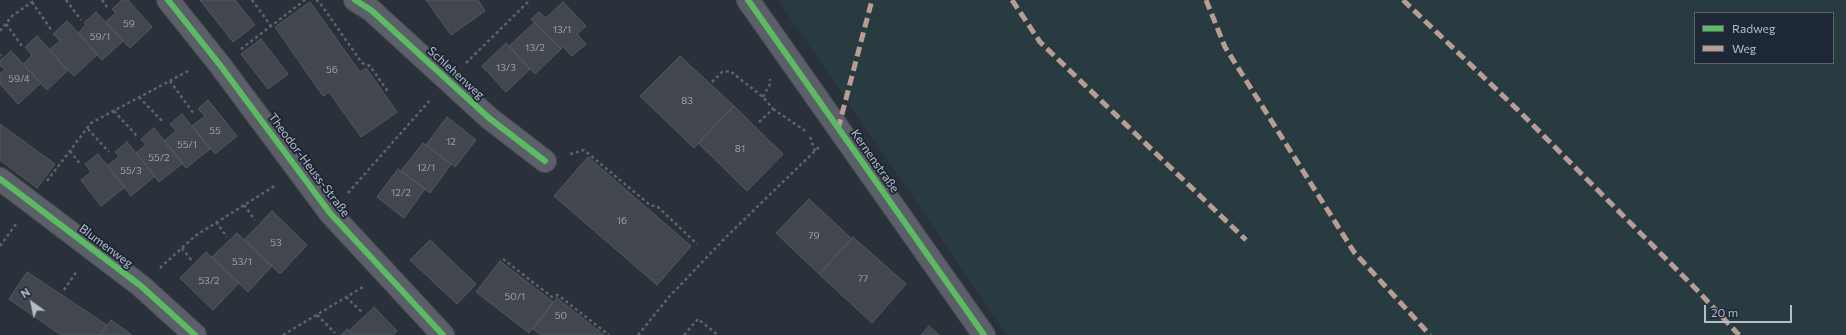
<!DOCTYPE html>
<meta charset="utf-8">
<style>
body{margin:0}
#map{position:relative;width:1846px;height:335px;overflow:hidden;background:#2b313a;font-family:Commissioner,sans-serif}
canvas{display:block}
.legend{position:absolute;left:1694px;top:12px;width:140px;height:52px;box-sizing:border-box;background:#1e2735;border:1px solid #5b6371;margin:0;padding:5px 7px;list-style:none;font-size:12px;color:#b6bdca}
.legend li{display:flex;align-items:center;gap:8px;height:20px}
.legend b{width:20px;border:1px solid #5b6371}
.north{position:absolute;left:12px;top:283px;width:40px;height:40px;-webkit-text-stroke:3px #1e2735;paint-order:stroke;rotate:327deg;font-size:11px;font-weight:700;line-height:16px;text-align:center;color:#b6bdca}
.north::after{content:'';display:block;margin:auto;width:14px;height:18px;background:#b6bdca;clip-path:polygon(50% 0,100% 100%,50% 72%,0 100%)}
.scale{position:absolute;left:1704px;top:305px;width:88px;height:18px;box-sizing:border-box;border:2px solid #b6bdca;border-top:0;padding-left:5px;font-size:12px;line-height:14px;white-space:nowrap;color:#b6bdca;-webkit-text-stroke:3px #1e2735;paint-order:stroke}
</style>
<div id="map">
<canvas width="1846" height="335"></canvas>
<ul class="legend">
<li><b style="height:5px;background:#5cba63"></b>Radweg</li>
<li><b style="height:5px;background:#b99d93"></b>Weg</li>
</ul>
<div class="north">N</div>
<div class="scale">20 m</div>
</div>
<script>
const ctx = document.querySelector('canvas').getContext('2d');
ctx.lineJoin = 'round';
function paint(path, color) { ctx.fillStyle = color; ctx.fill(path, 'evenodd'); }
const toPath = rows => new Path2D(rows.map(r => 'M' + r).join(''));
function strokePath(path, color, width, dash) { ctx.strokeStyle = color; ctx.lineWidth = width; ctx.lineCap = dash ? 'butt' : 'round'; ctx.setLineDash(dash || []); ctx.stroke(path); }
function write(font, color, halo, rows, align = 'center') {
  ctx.font = font + ' Commissioner,sans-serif'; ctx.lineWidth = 4; ctx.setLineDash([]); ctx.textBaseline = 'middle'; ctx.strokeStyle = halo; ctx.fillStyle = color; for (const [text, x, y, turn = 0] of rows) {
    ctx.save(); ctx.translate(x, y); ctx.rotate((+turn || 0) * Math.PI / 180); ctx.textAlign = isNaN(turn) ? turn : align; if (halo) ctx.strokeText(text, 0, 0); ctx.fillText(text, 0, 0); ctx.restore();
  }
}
paint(toPath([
 [778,0,1846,0,1846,335,1007,335],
 [1695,13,1833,13,1833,63,1695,63]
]), '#283b40');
const building = toPath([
 [122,0,128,0,152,27,130,48,105,22,116,13,112,9,122,0],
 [200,0,235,0,255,25,233,42,200,0],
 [426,0,478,0,485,11,451,35,426,0],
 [310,2,360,72,366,68,397,112,361,137,329,92,323,96,275,27,310,2],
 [563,2,586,26,577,34,586,44,572,56,563,47,561,49,531,19,539,12,546,18,563,2],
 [96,12,123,41,102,60,78,33,86,25,84,23,96,12],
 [67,21,98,54,74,76,49,50,60,41,53,34,67,21],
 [535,22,561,49,535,74,509,46,535,22],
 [37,36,68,70,47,90,23,64,32,55,25,47,37,36],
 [261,39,288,74,268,89,241,54,261,39],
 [506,43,530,69,506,92,482,66,506,43],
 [11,51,41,83,18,104,0,84,0,74,5,70,0,65,0,61,11,51],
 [680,56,734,106,694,148,640,96,680,56],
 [208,100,237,136,215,154,192,126,205,116,198,109,208,100],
 [734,106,783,154,747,191,698,143,734,106],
 [182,114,210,149,186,168,164,141,176,131,170,124,182,114],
 [447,117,476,140,455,167,426,145,447,117],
 [0,124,55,164,37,188,0,160,0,124],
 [154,128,183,163,159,182,136,153,146,145,141,139,154,128],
 [127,142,155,176,131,196,107,166,119,157,115,152,127,142],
 [423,143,451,164,430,193,401,171,423,143],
 [98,154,125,187,101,206,81,180,91,172,85,164,98,154],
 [588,157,691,246,657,285,554,196,588,157],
 [398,169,425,189,404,218,377,197,398,169],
 [809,199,852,239,819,274,776,233,809,199],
 [272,211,307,245,280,274,244,240,272,211],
 [237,233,272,266,248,292,212,257,237,233],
 [853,237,906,284,872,323,819,274,853,237],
 [430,240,476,284,457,304,410,260,430,240],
 [206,252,239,283,213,310,180,278,206,252],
 [500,261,553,302,529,333,476,292,500,261],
 [27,272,107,325,100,335,61,335,9,299,27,272],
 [557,298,604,335,541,335,533,329,557,298],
 [374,307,397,331,393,335,352,335,349,331,374,307],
 [111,320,132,335,100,335,111,320],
 [929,326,939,335,921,335,929,326],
 [347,329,352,335,341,335,347,329]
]);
paint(building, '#42474e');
strokePath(building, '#535961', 1);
const minor = toPath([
 [168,0,220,65,330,213,443,335],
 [355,0,371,10,489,118,545,161],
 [748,0,984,335],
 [0,179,141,286,195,335]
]);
strokePath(minor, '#494d54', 24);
strokePath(toPath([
 [66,0,81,20],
 [102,0,107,7],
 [252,0,271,26],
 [316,0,320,3,362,63,370,66,389,93],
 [32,2,52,31],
 [6,24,22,46],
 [0,31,12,16,35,0],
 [241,49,305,0],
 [0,55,1,56],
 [466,63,530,0],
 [170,81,194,114],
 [712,82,722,72,730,71,763,97,773,109,758,123],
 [139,97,164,123],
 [763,97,770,84,770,79],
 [773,109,807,132],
 [114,111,137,136],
 [88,129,109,152],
 [810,137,815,151],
 [70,151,81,165],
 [570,154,584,150,650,205,658,207,697,244],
 [47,181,91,123,190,70],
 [348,193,431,99],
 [244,205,255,220],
 [216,222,227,237],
 [0,246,16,224],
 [182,248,192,261],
 [503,259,552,297,558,295,609,335],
 [160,268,195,236,276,185],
 [64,290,77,271],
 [346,297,363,313],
 [317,315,335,333],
 [283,335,363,287],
 [638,335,669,297,726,237,819,147],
 [684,335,698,319,718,335]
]), '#5e646b', 2.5, [3, 3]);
strokePath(minor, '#5b5f67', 22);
strokePath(toPath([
 [1012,0,1040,42,1246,240],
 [1206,0,1225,47,1354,252,1430,335],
 [1403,0,1521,113,1697,290,1739,335],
 [838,129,872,0]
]), '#b99d93', 5, [10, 5]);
strokePath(toPath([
 [168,0,220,65,330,213,443,335],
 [355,0,371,10,489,118,545,161],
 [748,0,984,335],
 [0,179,141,286,195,335]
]), '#5cba63', 6);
write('10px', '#99a0ab', null, [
 ["59",129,24],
 ["13/1",562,30],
 ["59/1",100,37],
 ["13/2",535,48],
 ["13/3",506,68],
 ["56",332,70],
 ["59/4",19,79],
 ["83",687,101],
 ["55",215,131],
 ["12",451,142],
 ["55/1",187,145],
 ["81",740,149],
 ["55/2",159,158],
 ["12/1",426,168],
 ["55/3",131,171],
 ["12/2",401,193],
 ["16",622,221],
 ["79",814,236],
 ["53",276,243],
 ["53/1",242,262],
 ["77",863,279],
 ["53/2",209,281],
 ["50/1",515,297],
 ["50",561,316]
]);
write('12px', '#b6bdca', '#1e2735', [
 ["Schlehenweg",456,73,42],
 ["Kernenstraße",875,161,55],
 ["Theodor-Heuss-Straße",309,165,53],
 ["Blumenweg",106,246,37]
]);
</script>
